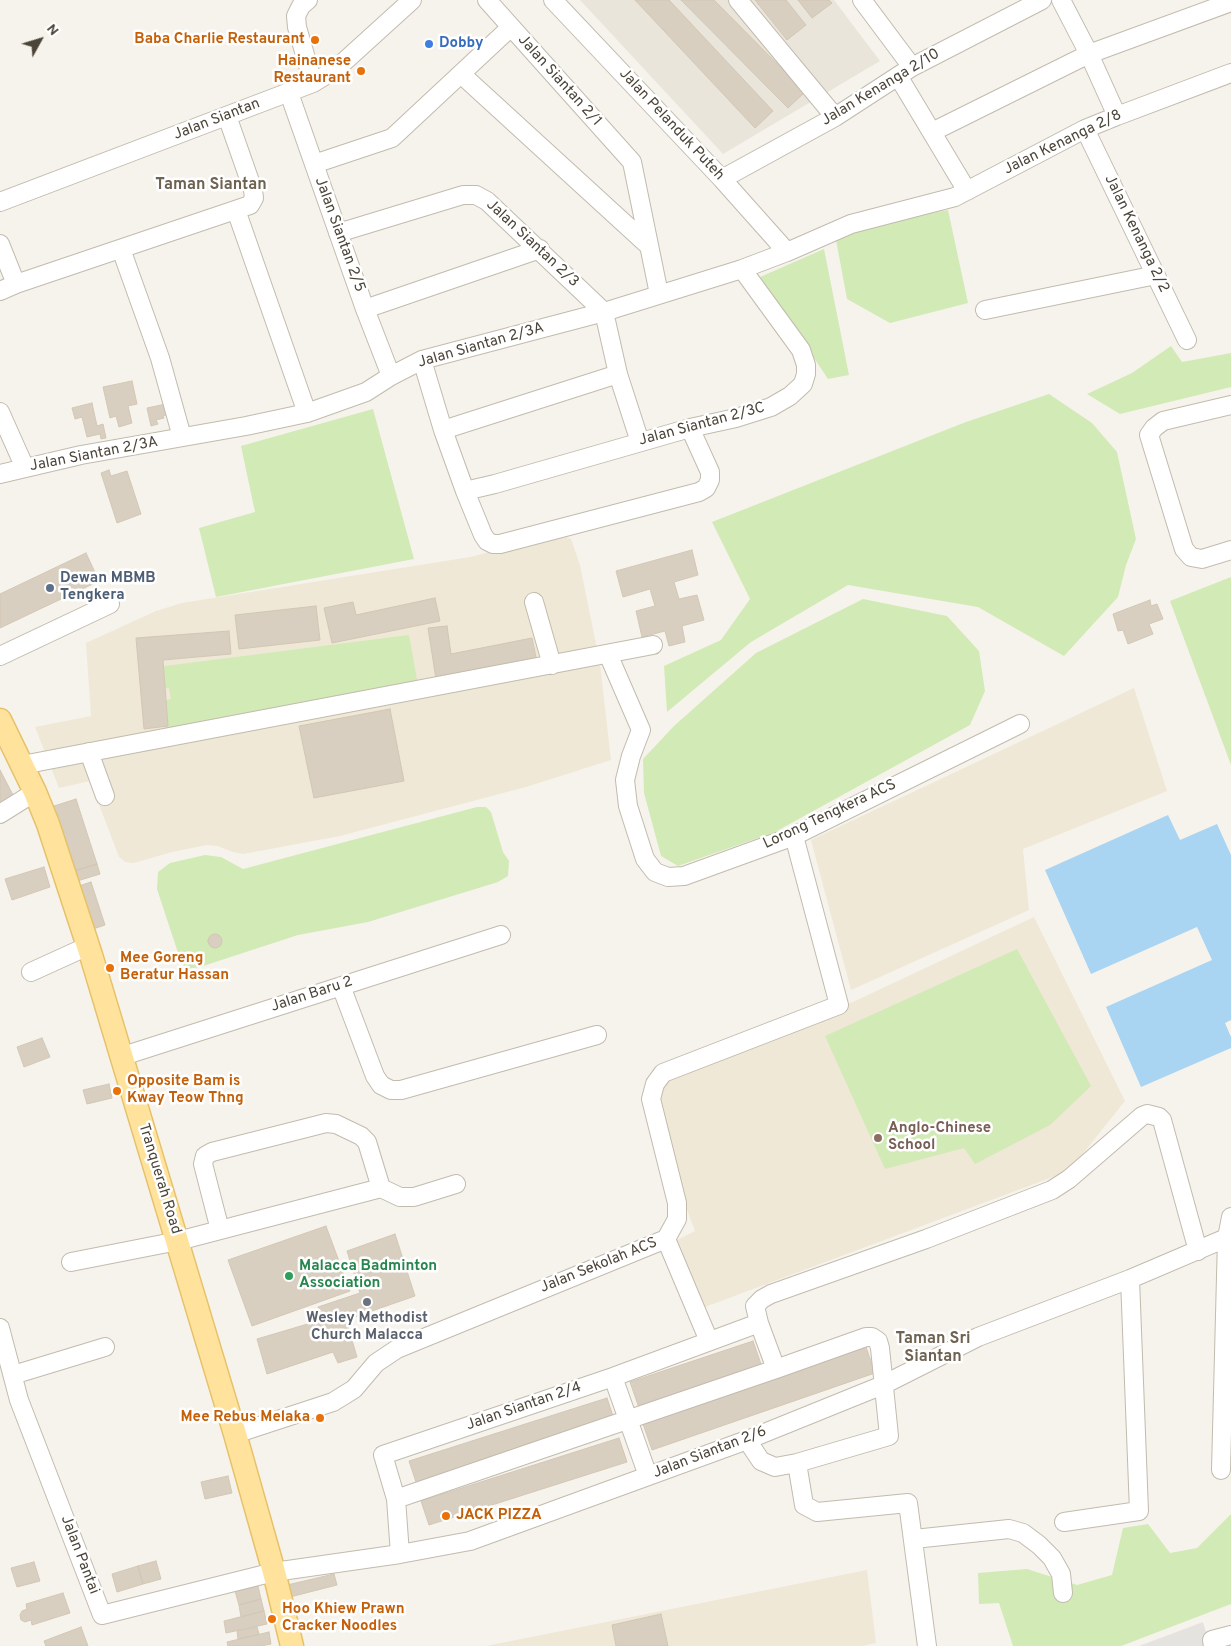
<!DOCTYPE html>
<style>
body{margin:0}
#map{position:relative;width:1231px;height:1646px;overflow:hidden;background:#f6f3ec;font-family:Overpass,sans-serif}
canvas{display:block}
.north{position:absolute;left:15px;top:15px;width:50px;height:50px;-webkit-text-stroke:4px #fff;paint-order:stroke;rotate:51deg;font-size:14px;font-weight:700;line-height:20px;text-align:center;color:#4b4439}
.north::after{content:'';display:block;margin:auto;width:18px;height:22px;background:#4b4439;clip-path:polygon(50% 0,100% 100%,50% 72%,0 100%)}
</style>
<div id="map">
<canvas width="1231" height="1646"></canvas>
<div class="north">N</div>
</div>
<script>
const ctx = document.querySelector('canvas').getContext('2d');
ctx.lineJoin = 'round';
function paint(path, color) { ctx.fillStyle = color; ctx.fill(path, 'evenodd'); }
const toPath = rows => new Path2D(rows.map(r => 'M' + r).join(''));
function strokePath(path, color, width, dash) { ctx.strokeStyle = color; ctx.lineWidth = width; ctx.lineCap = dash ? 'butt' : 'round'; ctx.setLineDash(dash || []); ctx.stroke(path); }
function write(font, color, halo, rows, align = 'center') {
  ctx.font = font + ' Overpass,sans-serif'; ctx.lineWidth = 5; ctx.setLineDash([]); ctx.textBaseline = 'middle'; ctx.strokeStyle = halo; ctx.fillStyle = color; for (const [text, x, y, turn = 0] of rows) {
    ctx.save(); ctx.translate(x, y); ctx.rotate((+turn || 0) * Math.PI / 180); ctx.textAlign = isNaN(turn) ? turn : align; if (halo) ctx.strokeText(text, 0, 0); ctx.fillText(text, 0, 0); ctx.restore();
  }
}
paint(toPath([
 [580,0,834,0,880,61,723,154]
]), '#eae5da');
paint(toPath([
 [560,534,571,539,580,565,600,664,611,760,526,787,340,836,243,854,233,852,217,846,207,845,172,852,134,863,125,862,119,857,90,781,59,788,35,727,91,716,86,643,156,611,182,603,470,557],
 [1134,688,1167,791,1023,849,1029,910,851,990,811,840],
 [1034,917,1125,1101,1069,1171,705,1307,677,1240,695,1231,648,1105,667,1076,855,1001],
 [867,1570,876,1643,862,1646,486,1646]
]), '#efe8d6');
paint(toPath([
 [948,210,968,303,890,323,847,299,836,240,861,226],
 [824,249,849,375,828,379,760,277],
 [1171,346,1182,362,1231,353,1231,387,1120,414,1087,394,1132,373],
 [1049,394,1092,423,1117,452,1136,539,1126,565,1118,597,1064,656,978,607,848,585,751,642,667,712,664,666,721,640,750,599,712,522,966,422],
 [373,409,414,559,216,597,199,528,255,512,241,446],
 [1231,577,1231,765,1170,601],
 [863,599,947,616,979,651,985,691,970,725,775,832,678,866,661,856,644,793,643,759,674,726,756,653],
 [409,635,418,685,165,729,162,701,171,699,169,688,159,689,157,667],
 [477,807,486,807,491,812,503,852,509,861,508,876,498,882,368,922,298,935,200,967,187,969,181,962,157,889,158,872,170,863,205,855,221,857,243,869],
 [1017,949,1091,1086,1050,1125,975,1164,964,1148,885,1169,825,1036],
 [1231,1514,1231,1604,1121,1646,1013,1646,999,1603,979,1604,978,1573,1027,1569,1077,1585,1112,1575,1123,1528,1148,1524,1170,1553,1197,1548]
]), '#d2eab5');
paint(toPath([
 [1203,1622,1210,1646,1139,1646]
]), '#e5e3e0');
paint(toPath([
 [1168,815,1180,840,1217,824,1231,855,1231,1020,1225,1023,1231,1037,1231,1048,1141,1087,1106,1007,1212,960,1197,927,1091,974,1045,870]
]), '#a9d4f2');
const building = toPath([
 [635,0,669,0,773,111,755,128,635,0],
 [681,0,714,0,805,92,788,108,681,0],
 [755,0,786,0,806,25,787,40,755,0],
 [798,0,829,0,832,3,812,18,798,0],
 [132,381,137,404,128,406,132,423,119,427,116,416,110,418,103,387,132,381],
 [92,403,97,426,103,424,106,438,101,439,100,434,87,437,82,417,75,419,72,408,92,403],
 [166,404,168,414,163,416,164,418,156,420,158,424,151,426,147,408,166,404],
 [109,470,111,476,127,471,141,514,117,523,101,473,109,470],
 [692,550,698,575,674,582,679,599,697,595,704,620,682,626,685,642,669,646,665,631,642,637,636,611,655,606,650,589,623,597,616,571,692,550],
 [86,553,99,581,0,628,0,594,86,553],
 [435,598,440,621,332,643,324,608,353,602,356,615,435,598],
 [1150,600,1151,606,1157,604,1163,619,1149,624,1153,634,1128,644,1123,630,1118,631,1113,614,1150,600],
 [316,606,320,640,239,649,235,615,316,606],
 [447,626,451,654,532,638,537,662,436,679,428,628,447,626],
 [229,631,231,654,163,660,168,726,144,729,136,638,229,631],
 [390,709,404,781,314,798,299,726,390,709],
 [0,770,13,795,0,802,0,770],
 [76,799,97,864,71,872,51,807,76,799],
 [97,864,100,874,74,882,71,872,97,864],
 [44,867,50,887,12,900,5,879,44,867],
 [91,882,105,925,90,930,76,887,91,882],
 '208 941a7 7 0 1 1 14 0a7 7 0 1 1-14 0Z',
 [42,1038,50,1057,24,1067,17,1047,42,1038],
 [109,1084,112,1098,87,1104,83,1090,109,1084],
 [326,1226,350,1291,252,1326,228,1260,326,1226],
 [395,1234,415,1296,346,1320,357,1357,338,1363,333,1352,267,1374,257,1339,321,1320,318,1307,360,1293,347,1251,395,1234],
 [753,1341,762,1367,639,1408,630,1382,753,1341],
 [866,1347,875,1373,652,1450,643,1424,866,1347],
 [607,1398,615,1422,417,1485,409,1461,607,1398],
 [619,1438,627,1462,429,1525,421,1501,619,1438],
 [228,1476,232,1493,205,1499,201,1482,228,1476],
 [156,1561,161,1579,143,1584,138,1566,156,1561],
 [34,1562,40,1581,17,1587,11,1568,34,1562],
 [138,1566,143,1584,117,1592,112,1574,138,1566],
 [334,1574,337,1585,286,1598,283,1586,334,1574],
 [258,1586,261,1599,239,1605,235,1591,258,1586],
 [63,1593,70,1613,32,1625,31,1620,25,1622,21,1620,20,1615,22,1611,27,1609,26,1604,63,1593],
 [261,1599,264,1611,241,1617,239,1605,261,1599],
 [264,1611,267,1624,226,1633,224,1621,264,1611],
 [661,1614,668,1646,616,1646,612,1625,661,1614],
 [81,1627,88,1646,46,1646,44,1641,81,1627],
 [257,1627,259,1634,238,1639,237,1631,257,1627],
 [269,1632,271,1644,261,1646,228,1646,227,1642,269,1632]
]);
paint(building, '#d8cfc1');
strokePath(building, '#d3c7b4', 1);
const minor = toPath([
 [308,0,301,6,296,16,297,27,313,83],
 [487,0,632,162,659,294],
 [553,0,722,179,787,252],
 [738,0,835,117],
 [862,0,912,67],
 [1061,0,1089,54,1117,116],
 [461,74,648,245],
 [898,76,967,191],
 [289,93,365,309,391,376],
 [1085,129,1187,340],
 [932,132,1089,54,1231,2],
 [314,164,392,138,511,27],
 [722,179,835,117,912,67,1042,0],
 [0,202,313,83,336,69,412,0],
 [236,210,307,413],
 [338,233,463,195,476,195,487,201,604,312,618,374,640,442],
 [0,244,16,284],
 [121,249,160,358,182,437],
 [0,291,16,284,250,205,254,198,253,190,227,116],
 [365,309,540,249],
 [985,310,1156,275],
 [422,360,443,430,465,491,483,535,487,541,493,544,500,544,699,492,706,488,710,480,710,472,690,428],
 [1231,405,1163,421,1154,428,1149,435,1184,549,1191,557,1202,559,1231,550],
 [0,412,25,468],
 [443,430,618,374],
 [0,474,81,455,246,426,307,413,366,392,391,376,422,360,604,312,742,269,787,252,851,224,955,197,1085,129,1117,116,1231,73],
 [465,491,495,484,690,428,736,418,771,407,790,396,803,384,806,374,806,365,801,350,742,269],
 [534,602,552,665],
 [608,654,641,730,631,756,625,780,628,806,645,859,655,872,668,877,684,876,794,836,1020,724],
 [0,656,110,604],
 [89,752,105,796],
 [22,765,653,645],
 [0,814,35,792],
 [31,972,88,946],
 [341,986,375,1076,381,1085,391,1090,401,1090,597,1035],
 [123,1056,501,935],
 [381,1188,400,1197,414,1197,456,1184],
 [666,1239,709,1341],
 [71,1262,178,1241,381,1188,367,1142,361,1136,336,1124,326,1123,212,1152,205,1156,203,1164,220,1230],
 [0,1328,19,1400,102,1615,274,1572,400,1554,470,1541,747,1440,883,1385,978,1337,1130,1279,1231,1236],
 [13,1375,105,1347],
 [613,1377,648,1476],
 [235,1434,333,1402,354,1389,376,1363,397,1349,666,1239,677,1219,677,1203,651,1099,655,1084,663,1073,839,1005,794,836],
 [747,1440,761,1461,775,1467,797,1463,889,1436,880,1348,878,1341,872,1337,866,1337,776,1369,759,1323,755,1306,762,1299,771,1294,926,1239,1052,1190,1069,1179,1142,1116,1147,1114,1159,1117,1162,1120,1198,1251],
 [797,1463,804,1505,817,1512,908,1503,927,1646],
 [1221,1470,1227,1238,1231,1217],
 [396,1499,776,1369],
 [1064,1522,1139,1511,1130,1279],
 [914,1539,1009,1529,1023,1533,1039,1545,1052,1558,1061,1574,1063,1593],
 [400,1554,396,1499,383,1455,613,1377,759,1323],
 [1213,1646,1212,1640,1231,1635]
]);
const major = toPath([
 [0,720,35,792,48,824,91,955,235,1434,274,1572,292,1646]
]);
strokePath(minor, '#c2bbae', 20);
strokePath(major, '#e6c16a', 25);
strokePath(minor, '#fff', 18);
strokePath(major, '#ffe39c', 22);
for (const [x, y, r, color] of [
 [315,40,5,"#e8710a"],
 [429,44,5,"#3f7fe0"],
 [361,71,5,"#e8710a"],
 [50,588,5,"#5c6f8a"],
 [110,968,5,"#e8710a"],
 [117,1091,5,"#e8710a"],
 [878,1138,5,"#8d6e63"],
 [289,1276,5,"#2e9e5b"],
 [367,1302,5,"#6b7280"],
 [320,1418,5,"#e8710a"],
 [446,1516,5,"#e8710a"],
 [272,1619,5,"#e8710a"]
]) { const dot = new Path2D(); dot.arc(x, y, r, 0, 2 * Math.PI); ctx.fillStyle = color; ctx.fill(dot); strokePath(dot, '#fff', 2); }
write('bold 15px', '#c56008', '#fff', [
 ["Baba Charlie Restaurant",305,40,"right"],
 ["Hainanese",351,62,"right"],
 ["Restaurant",351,79,"right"],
 ["Mee Goreng",120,959],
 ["Beratur Hassan",120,976],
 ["Opposite Bam is",127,1082],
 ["Kway Teow Thng",127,1099],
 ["Mee Rebus Melaka",310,1418,"right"],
 ["JACK PIZZA",456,1516],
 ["Hoo Khiew Prawn",282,1610],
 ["Cracker Noodles",282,1627]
], 'left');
write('bold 15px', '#366cbe', '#fff', [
 ["Dobby",439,44]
], 'left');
write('15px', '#4b4439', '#fff', [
 ["Jalan Siantan 2/1",559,81,48],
 ["Jalan Kenanga 2/10",881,88,-31],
 ["Jalan Siantan",217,120,-21],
 ["Jalan Pelanduk Puteh",671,125,47],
 ["Jalan Kenanga 2/8",1063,143,-26],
 ["Jalan Kenanga 2/2",1136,234,64],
 ["Jalan Siantan 2/5",339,235,70],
 ["Jalan Siantan 2/3",532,244,43],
 ["Jalan Siantan 2/3A",481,346,-16],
 ["Jalan Siantan 2/3C",702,425,-15],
 ["Jalan Siantan 2/3A",94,455,-11],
 ["Lorong Tengkera ACS",830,815,-25],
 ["Jalan Baru 2",312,995,-18],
 ["Tranquerah Road",159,1179,73],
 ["Jalan Sekolah ACS",599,1266,-22],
 ["Jalan Siantan 2/4",524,1407,-19],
 ["Jalan Siantan 2/6",710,1453,-21],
 ["Jalan Pantai",79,1555,69]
]);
write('bold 15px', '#4e5e75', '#fff', [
 ["Dewan MBMB",60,579],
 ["Tengkera",60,596]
], 'left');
write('bold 15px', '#785e54', '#fff', [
 ["Anglo-Chinese",888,1129],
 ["School",888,1146]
], 'left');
write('bold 15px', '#27864d', '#fff', [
 ["Malacca Badminton",299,1267],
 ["Association",299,1284]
], 'left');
write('bold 15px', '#5b616d', '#fff', [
 ["Wesley Methodist",367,1319],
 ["Church Malacca",367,1336]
]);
write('bold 16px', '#6e6250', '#fff', [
 ["Taman Siantan",211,186],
 ["Taman Sri",933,1340],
 ["Siantan",933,1358]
]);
</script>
